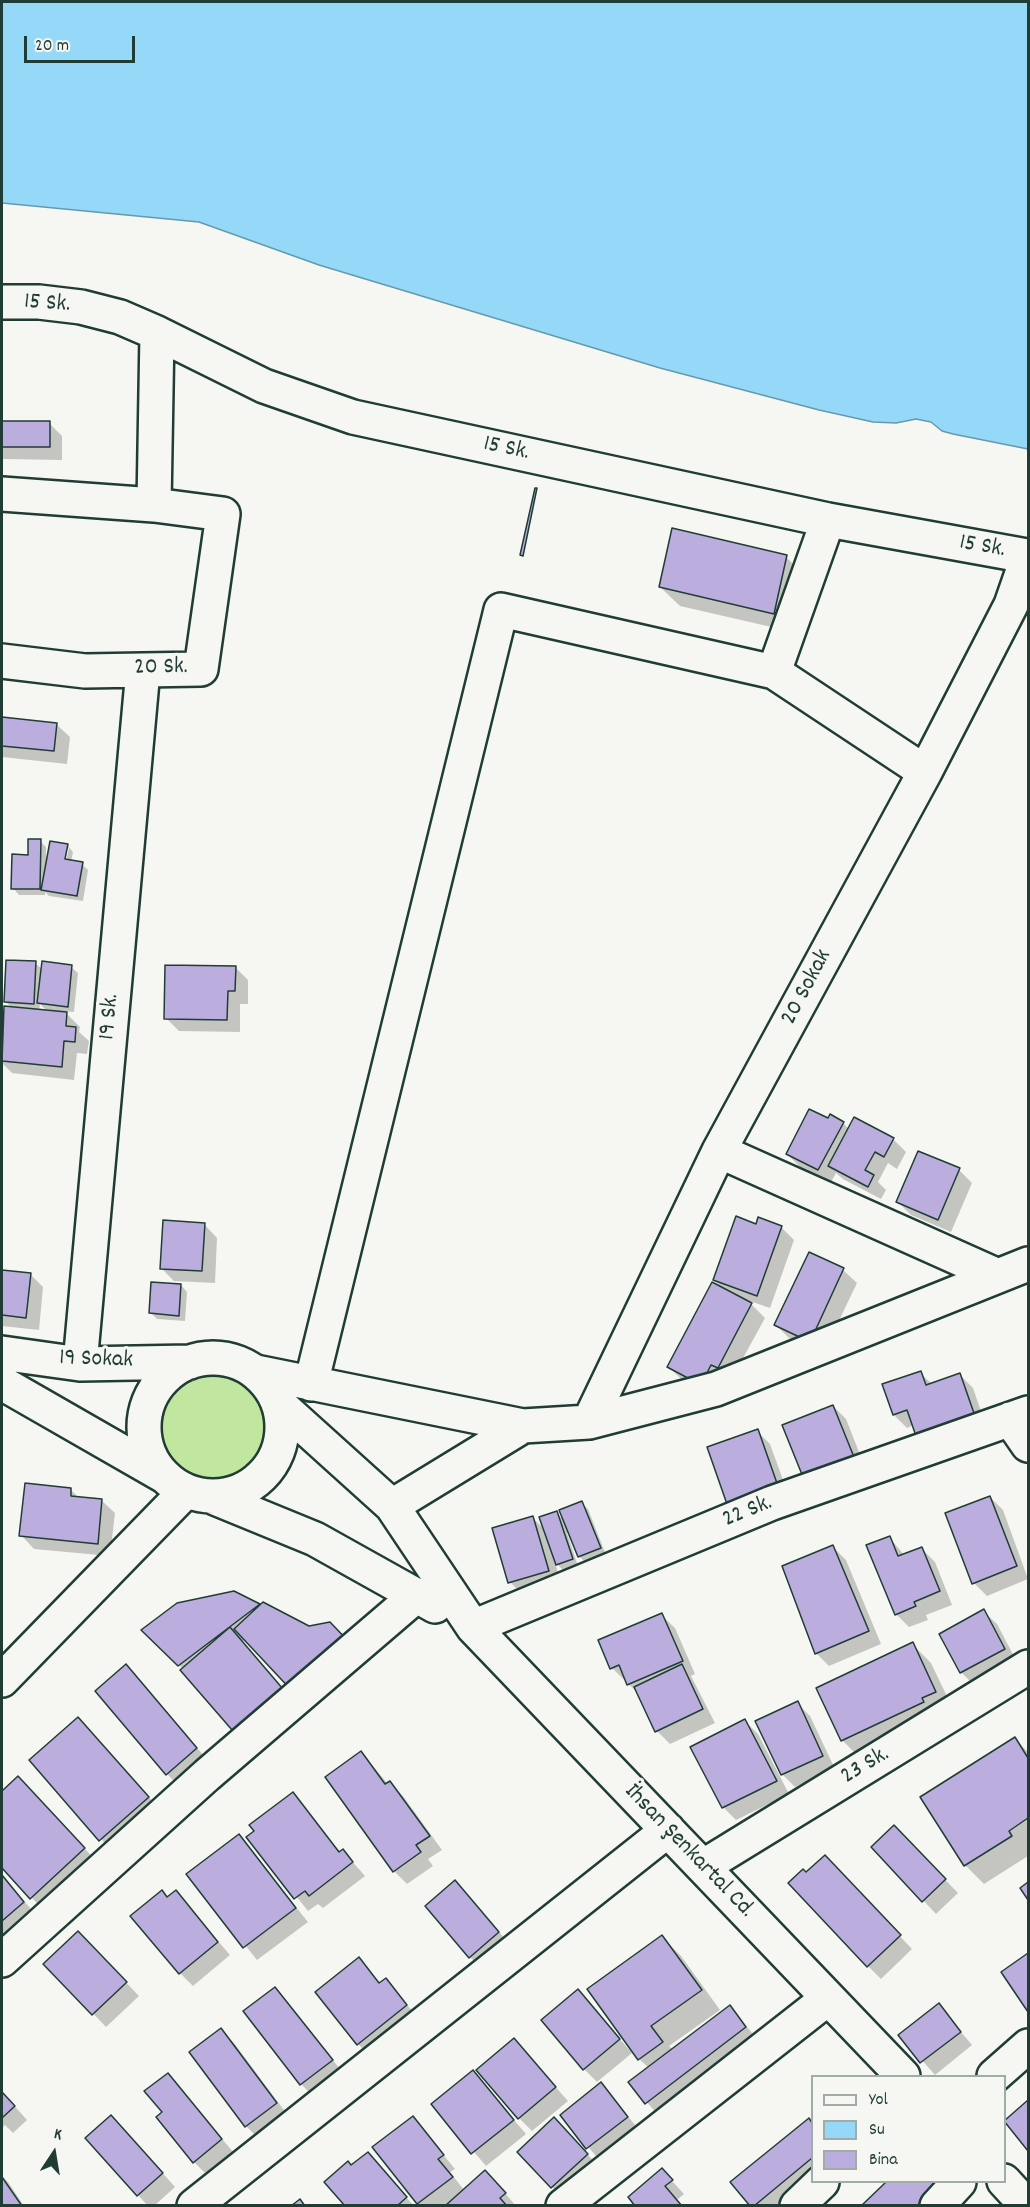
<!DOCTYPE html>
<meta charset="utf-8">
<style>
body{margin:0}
#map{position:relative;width:1030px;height:2207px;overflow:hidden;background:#f6f6f2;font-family:Dekko,sans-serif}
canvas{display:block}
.frame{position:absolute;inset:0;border:3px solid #1f3d34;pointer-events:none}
.legend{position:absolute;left:811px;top:2075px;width:195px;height:108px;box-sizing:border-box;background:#f6f6f2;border:2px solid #a0aca6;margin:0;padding:8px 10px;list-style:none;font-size:18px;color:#1f3d34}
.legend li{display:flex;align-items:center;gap:12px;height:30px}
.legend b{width:30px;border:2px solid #a0aca6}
.north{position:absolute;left:24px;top:2123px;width:60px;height:60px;-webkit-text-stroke:4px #f6f6f2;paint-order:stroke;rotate:12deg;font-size:16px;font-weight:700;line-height:24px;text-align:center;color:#1f3d34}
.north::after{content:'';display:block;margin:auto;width:21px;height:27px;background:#1f3d34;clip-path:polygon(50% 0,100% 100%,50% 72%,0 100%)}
.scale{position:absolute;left:24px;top:36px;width:111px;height:27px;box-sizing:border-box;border:3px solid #1f3d34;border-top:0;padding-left:8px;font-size:18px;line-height:21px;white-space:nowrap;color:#1f3d34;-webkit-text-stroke:4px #f6f6f2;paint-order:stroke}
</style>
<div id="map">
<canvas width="1030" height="2207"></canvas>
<div class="frame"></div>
<ul class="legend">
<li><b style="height:8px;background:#f6f6f2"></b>Yol</li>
<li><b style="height:16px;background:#96d8f8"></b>Su</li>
<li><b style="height:16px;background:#bbadde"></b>Bina</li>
</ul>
<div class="north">K</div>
<div class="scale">20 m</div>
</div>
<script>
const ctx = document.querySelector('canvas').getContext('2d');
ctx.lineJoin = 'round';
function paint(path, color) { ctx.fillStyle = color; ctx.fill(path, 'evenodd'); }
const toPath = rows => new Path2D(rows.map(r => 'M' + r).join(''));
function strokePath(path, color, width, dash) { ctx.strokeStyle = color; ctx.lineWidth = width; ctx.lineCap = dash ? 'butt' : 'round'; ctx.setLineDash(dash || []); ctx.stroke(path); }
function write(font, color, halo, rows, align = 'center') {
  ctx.font = font + ' Dekko,sans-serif'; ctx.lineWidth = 6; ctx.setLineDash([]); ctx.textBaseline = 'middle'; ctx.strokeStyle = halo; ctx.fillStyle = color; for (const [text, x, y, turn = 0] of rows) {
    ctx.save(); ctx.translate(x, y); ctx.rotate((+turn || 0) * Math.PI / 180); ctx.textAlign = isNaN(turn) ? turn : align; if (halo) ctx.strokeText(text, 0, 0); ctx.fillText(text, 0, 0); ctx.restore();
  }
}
paint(toPath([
 '162 1427a51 51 0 1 1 102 0a51 51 0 1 1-102 0Z'
]), '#c0e6a0');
const water = toPath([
 [2,2,1028,2,1028,449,953,434,942,431,931,422,916,419,896,423,873,422,819,410,660,368,319,265,199,222,2,203,2,2]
]);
paint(water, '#96d8f8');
strokePath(water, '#669aaa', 1.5);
paint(toPath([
 [2,423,49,423,62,436,62,460,3,459,2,478],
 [786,557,805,576,793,632,680,606,660,587],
 [2,719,56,724,70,737,67,764,2,757,2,762],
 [40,841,46,847,46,862,67,845,73,852,71,862,82,864,88,870,83,901,49,896,45,892,45,895,19,895,13,888],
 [65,848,69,848,65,867,62,866],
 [35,963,43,970,71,967,78,973,74,1012,64,1011,80,1027,79,1032,89,1041,87,1054,77,1053,74,1080,12,1073,2,1063,2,1022,12,1008,5,1001],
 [40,1004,48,1012,39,1011],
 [235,967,248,980,248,1004,240,1004,240,1032,179,1031,166,1018],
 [843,1123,849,1129,893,1139,906,1152,897,1169,888,1163,878,1182,886,1190,881,1199,843,1179,836,1173,831,1182,800,1167,787,1154],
 [959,1170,972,1183,951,1232,911,1215,898,1202],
 [204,1224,217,1238,215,1283,174,1281,161,1268],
 [757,1226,781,1227,794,1240,770,1308,747,1300,765,1318,731,1380,714,1397,682,1380,669,1367,723,1289,714,1280],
 [810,1254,843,1270,857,1283,823,1354,789,1338,776,1325],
 [2,1271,30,1274,43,1287,39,1330,2,1326],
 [181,1285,187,1292,185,1321,157,1319,150,1312],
 [920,1373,932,1384,960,1375,973,1388,988,1432,914,1425,907,1428,894,1415,884,1385],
 [833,1406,846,1419,868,1475,820,1494],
 [757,1431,770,1444,791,1502,729,1506],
 [71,1490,79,1498,101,1500,115,1513,110,1556,34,1549,21,1535],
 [990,1497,1003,1510,1028,1579,987,1596,974,1583],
 [581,1503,588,1509,606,1555,586,1563,580,1557,570,1532,567,1533,578,1566,564,1571,555,1562,561,1584,523,1595,510,1582,533,1518,546,1531,556,1513,566,1522],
 [889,1537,905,1556,922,1549,935,1562,952,1605,926,1615,928,1620,909,1627,896,1614],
 [833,1547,846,1560,881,1644,829,1666,816,1653,800,1616,804,1615],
 [234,1593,309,1627,242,1641,301,1710,183,1669,144,1630],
 [983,1611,997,1624,1017,1662,975,1686,962,1673,941,1635],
 [661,1615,675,1628,695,1674,691,1676,715,1723,670,1744,657,1731,640,1695,612,1668,600,1641],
 [912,1644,931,1663,954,1711,861,1759,842,1740],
 [139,1679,209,1762,180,1787,167,1774],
 [797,1703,810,1716,835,1769,795,1787,782,1774],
 [78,1719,167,1817,119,1859,31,1760],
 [745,1721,758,1734,789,1794,736,1820,723,1807],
 [1015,1739,1028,1752,1028,1856,984,1884,965,1865],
 [361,1752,388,1784,390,1783,403,1796,442,1850,428,1859,433,1866,407,1884,394,1871,327,1777],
 [18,1778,103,1868,50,1917,2,1866,2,1793],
 [293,1794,341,1853,343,1851,365,1876,323,1908,318,1904,308,1911,249,1837],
 [239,1836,308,1922,257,1960,188,1874],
 [907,1840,958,1893,936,1914,873,1847],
 [838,1870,912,1949,881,1979,868,1966,806,1874],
 [2,1875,36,1915,2,1944],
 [176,1892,230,1955,193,1986,180,1973,168,1899],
 [468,1895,511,1946,483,1970,470,1957],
 [662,1937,681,1956,720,2010,669,2046,673,2050,730,2007,758,2040,659,2116,630,2083,649,2068,639,2059],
 [91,1946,139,1996,106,2027,46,1964],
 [1028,1955,1028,2009,1003,1972],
 [359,1959,381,1984,386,1980,419,2019,371,2057,358,2044],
 [275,1989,344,2074,314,2097,301,2084],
 [578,1991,632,2053,597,2082,584,2069],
 [938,2005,972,2045,935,2075,900,2035],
 [221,2030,234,2043,289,2117,259,2139,246,2126],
 [514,2040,568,2101,532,2131,519,2118],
 [473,2072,526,2134,486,2166,433,2104],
 [168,2075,234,2153,207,2175,194,2162,164,2113],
 [601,2084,640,2131,600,2161,562,2115],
 [2,2092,27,2120,13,2133,5,2125,2,2128],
 [1028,2101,1028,2148,1006,2120],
 [413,2118,455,2169,450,2172,464,2190,498,2185,516,2206,420,2206,418,2203],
 [808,2120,812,2124,812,2181,783,2206,752,2206],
 [124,2130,175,2187,154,2206,148,2206,138,2195,87,2138],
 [567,2132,600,2168,565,2200,552,2187],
 [352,2167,380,2167,414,2206,347,2206],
 [662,2170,684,2194,677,2200,682,2206,637,2206],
 [2,2176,8,2182,24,2206,2,2206],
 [888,2182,937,2182,956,2201,863,2206]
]), '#0003');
const building = toPath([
 [2,421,50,421,50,447,2,447,2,421],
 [535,488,537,488,523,556,520,555,535,488],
 [672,528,787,555,774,614,659,587,672,528],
 [2,717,57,723,54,751,2,746,2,717],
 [28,839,41,839,40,889,11,889,12,854,28,855,28,839],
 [50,841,68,844,65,859,83,862,77,896,41,890,50,841],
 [6,960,36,961,34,1004,4,1002,6,960],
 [42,961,72,965,68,1007,37,1003,42,961],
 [165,965,236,966,235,991,228,991,227,1020,164,1019,165,965],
 [4,1006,67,1012,66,1026,76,1027,75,1042,64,1041,62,1067,2,1061,4,1006],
 [809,1109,828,1118,830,1114,844,1122,818,1170,786,1154,809,1109],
 [854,1117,894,1138,884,1157,875,1152,865,1170,874,1175,868,1187,828,1166,854,1117],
 [918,1151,960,1168,938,1220,896,1202,918,1151],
 [736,1216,756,1224,758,1217,782,1226,757,1296,713,1280,736,1216],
 [163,1220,205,1223,202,1271,160,1269,163,1220],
 [809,1252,844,1268,810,1342,774,1325,809,1252],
 [2,1270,31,1273,26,1318,2,1315,2,1270],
 [151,1282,181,1284,179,1316,149,1313,151,1282],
 [712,1282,752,1303,718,1368,711,1365,701,1385,667,1367,712,1282],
 [921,1371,926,1385,960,1373,976,1419,917,1439,907,1410,893,1415,882,1384,921,1371],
 [833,1405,856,1462,805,1482,782,1425,833,1405],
 [758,1429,779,1489,728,1507,707,1447,758,1429],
 [25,1483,71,1488,71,1496,102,1499,98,1544,19,1536,25,1483],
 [990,1496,1017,1566,972,1584,945,1513,990,1496],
 [582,1501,601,1548,578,1557,559,1510,582,1501],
 [557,1511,573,1559,556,1565,539,1517,557,1511],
 [533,1516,549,1571,508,1583,492,1528,533,1516],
 [890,1536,898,1556,922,1547,940,1591,914,1602,916,1606,895,1615,866,1545,890,1536],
 [833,1545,869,1631,815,1654,782,1566,833,1545],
 [234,1591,260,1604,178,1666,141,1630,177,1603,234,1591],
 [263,1602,309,1626,330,1622,350,1643,295,1694,234,1629,263,1602],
 [984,1609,1005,1649,960,1673,939,1634,984,1609],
 [662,1613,683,1661,627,1685,619,1665,610,1669,598,1640,662,1613],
 [230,1627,289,1696,239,1738,180,1670,230,1627],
 [913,1642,936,1692,922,1698,924,1702,841,1741,816,1688,913,1642],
 [126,1664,197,1748,166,1775,95,1691,126,1664],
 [682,1664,703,1709,655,1732,634,1687,682,1664],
 [798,1701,823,1756,781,1775,755,1721,798,1701],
 [78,1717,149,1797,99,1841,29,1760,78,1717],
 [745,1719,777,1781,722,1808,690,1747,745,1719],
 [1015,1737,1028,1758,1028,1818,1009,1831,1012,1836,964,1866,920,1797,1015,1737],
 [361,1751,385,1784,390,1781,430,1836,416,1845,421,1852,393,1872,325,1777,361,1751],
 [18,1776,85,1848,30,1899,2,1868,2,1791,18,1776],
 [293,1792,339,1852,343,1849,353,1862,309,1896,305,1891,294,1899,246,1837,254,1831,249,1825,293,1792],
 [894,1825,946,1879,922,1902,871,1847,894,1825],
 [239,1834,296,1908,243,1948,186,1874,239,1834],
 [825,1855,901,1935,867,1967,788,1883,803,1869,806,1872,825,1855],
 [2,1875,24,1902,2,1921,2,1875],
 [455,1880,499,1932,469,1958,425,1906,455,1880],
 [1028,1882,1028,1900,1020,1888,1028,1882],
 [162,1890,167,1897,176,1890,218,1942,179,1974,130,1916,162,1890],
 [78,1931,127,1982,92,2015,43,1964,78,1931],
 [662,1935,702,1990,651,2026,663,2042,638,2060,587,1989,662,1935],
 [1028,1953,1028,2012,1001,1972,1028,1953],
 [359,1957,379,1983,386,1978,407,2005,357,2045,315,1992,359,1957],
 [275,1987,333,2060,300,2085,243,2011,275,1987],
 [578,1989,620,2039,583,2070,541,2020,578,1989],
 [939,2003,961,2032,920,2063,898,2035,939,2003],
 [730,2005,746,2027,645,2104,628,2082,730,2005],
 [221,2028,277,2103,245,2127,189,2052,221,2028],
 [514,2038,556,2087,518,2119,476,2070,514,2038],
 [473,2070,514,2120,471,2154,431,2104,473,2070],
 [168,2073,222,2139,193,2163,156,2117,162,2112,144,2091,168,2073],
 [601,2082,628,2117,586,2149,560,2115,601,2082],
 [2,2092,15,2106,2,2118,2,2092],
 [1028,2100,1028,2151,1004,2121,1028,2100],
 [111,2115,163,2173,137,2196,85,2138,111,2115],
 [413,2116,444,2155,438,2159,453,2177,417,2204,372,2147,413,2116],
 [554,2117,588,2154,551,2188,517,2152,554,2117],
 [809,2118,812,2123,812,2158,754,2206,750,2206,730,2182,809,2118],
 [368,2152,407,2197,397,2206,345,2206,324,2182,348,2161,351,2165,368,2152],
 [662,2168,673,2180,665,2186,682,2206,635,2206,628,2197,662,2168],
 [485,2170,506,2193,500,2198,507,2206,446,2205,485,2170],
 [2,2177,22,2206,2,2206,2,2177],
 [886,2182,939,2182,926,2206,861,2206,886,2182],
 [300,2199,305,2206,291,2206,300,2199]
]);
paint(building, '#bbadde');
strokePath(building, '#1f3d34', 1.5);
const minor = toPath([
 [2,302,39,302,81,307,120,317,157,333,264,386,353,417,828,520,1027,556],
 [2,494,154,505],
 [2,661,85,671,201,669,223,514,154,505,157,333],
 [774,672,828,520],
 [719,1151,996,1275],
 [2,1353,80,1364,190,1362],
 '144 1427a69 69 0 1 1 138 0a69 69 0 1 1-138 0Z',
 [80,1364,143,670],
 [256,1372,523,1426,589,1422,716,1389,1028,1264],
 [2,1383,164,1476],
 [311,1384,501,610,774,672,925,772],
 [279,1404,392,1506,473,1627,903,2076],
 [1010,1419,1028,1445],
 [589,1422,719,1151,925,772,1011,605,1028,556],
 [210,1496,315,1539,435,1606],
 [392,1506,523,1426],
 [473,1627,772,1503,1028,1413],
 [2,1680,186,1491],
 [704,1866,1028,1667],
 [2,1960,207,1775,417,1595],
 [994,2076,1028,2046],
 [1004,2181,1027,2206],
 [194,2206,668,1830],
 [563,2206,827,1999],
 [797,2206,822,2182],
 [937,2206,959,2182]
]);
strokePath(minor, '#1f3d34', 38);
strokePath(minor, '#f6f6f2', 33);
write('24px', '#1f3d34', '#f6f6f2', [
 ["15 Sk.",47,305,4],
 ["15 Sk.",506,450,12],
 ["15 Sk.",982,548,10],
 ["20 Sk.",161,669,-1],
 ["20 Sokak",808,988,-62],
 ["19 Sk.",111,1017,-85],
 ["19 Sokak",96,1361,2],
 ["22 Sk.",748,1513,-22],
 ["23 Sk.",866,1767,-31],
 ["İhsan Şenkartal Cd.",688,1852,46]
]);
</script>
